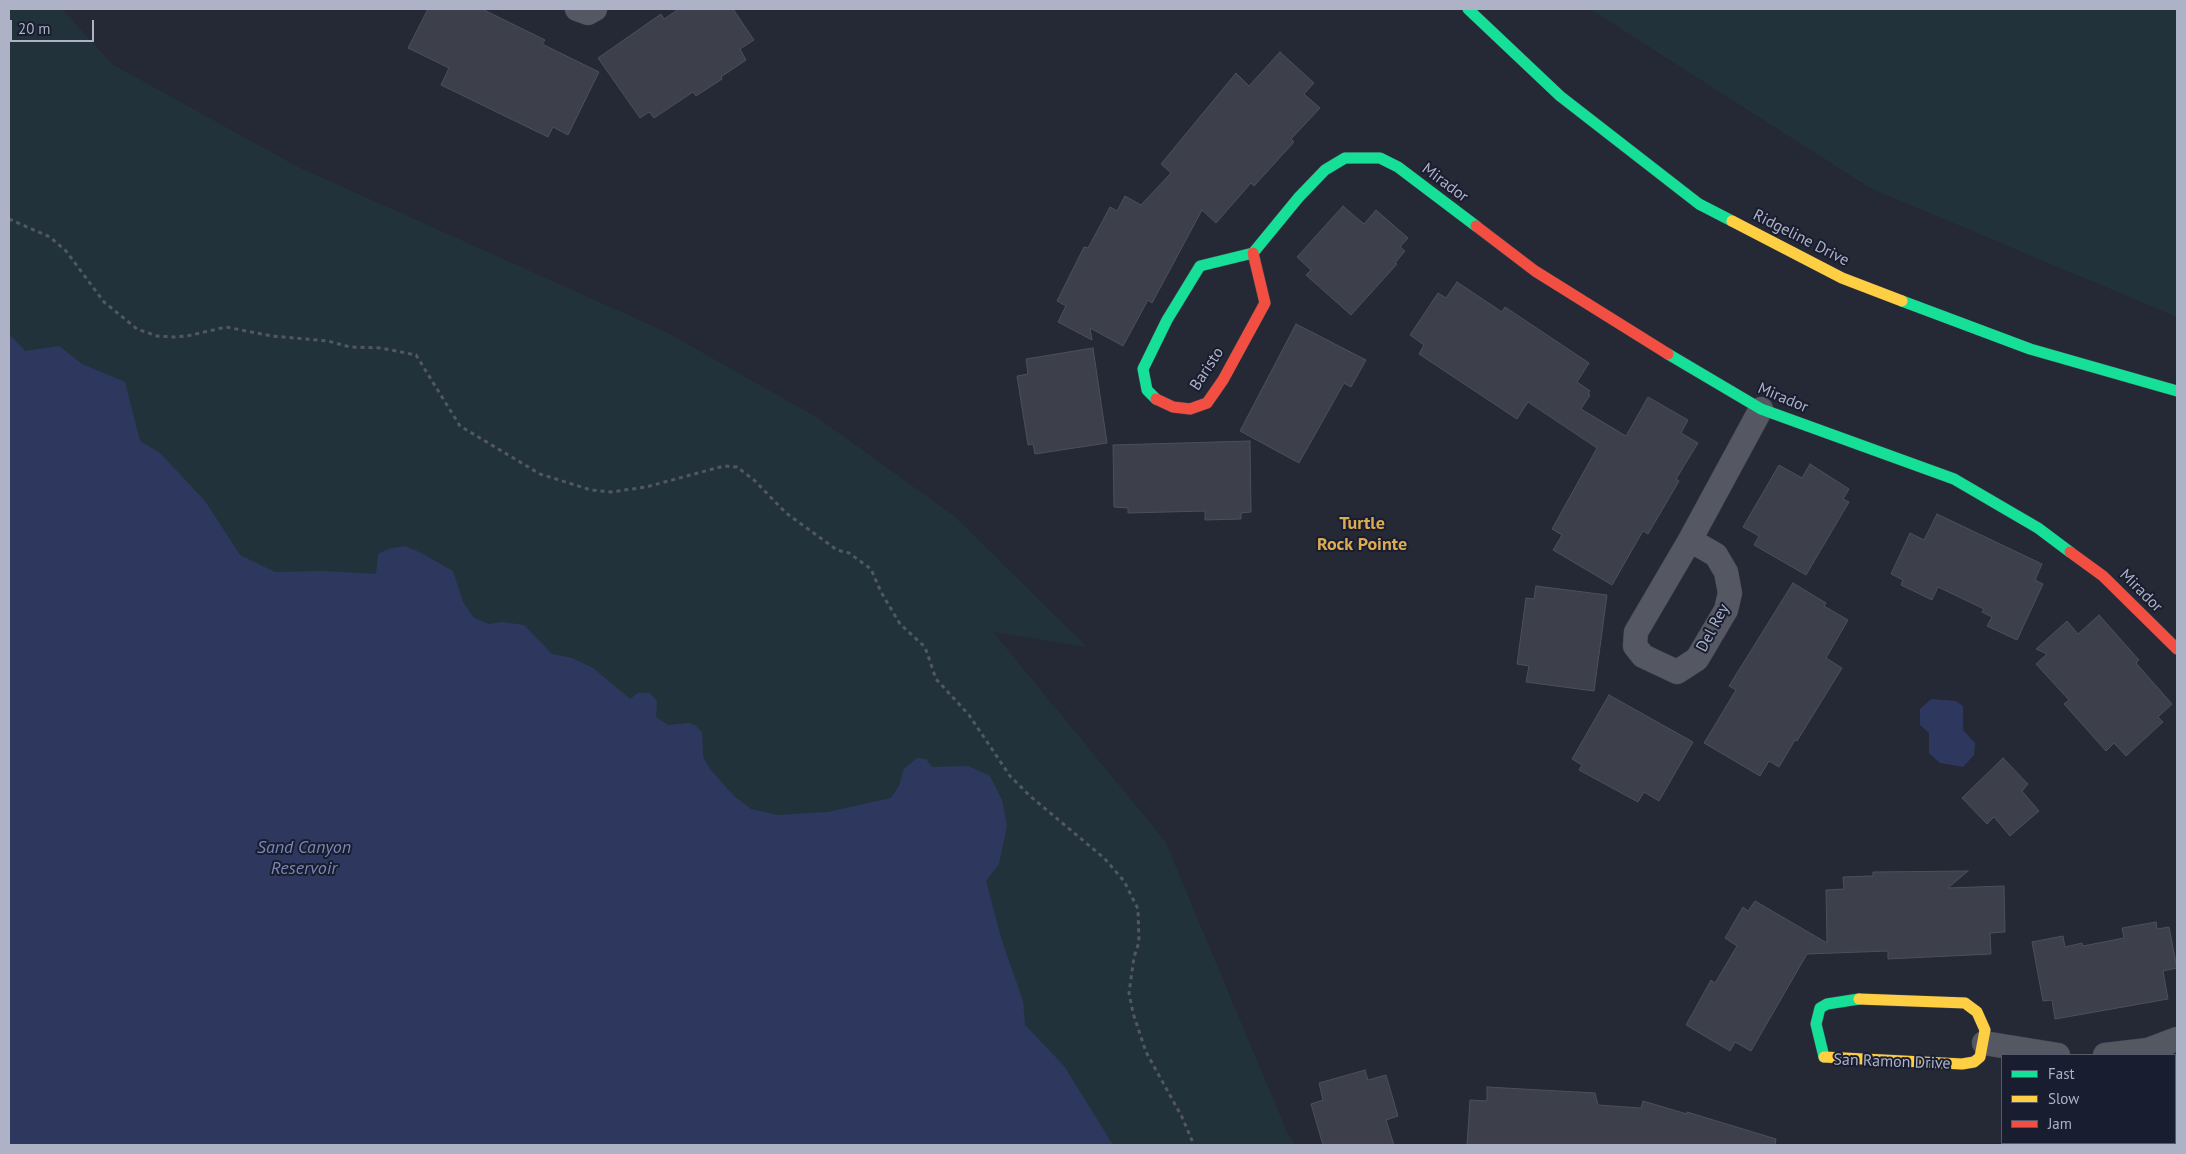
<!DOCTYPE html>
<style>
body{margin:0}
#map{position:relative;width:2186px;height:1154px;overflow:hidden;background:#252835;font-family:"PT Sans",sans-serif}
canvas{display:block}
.frame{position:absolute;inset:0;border:10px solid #adb2c7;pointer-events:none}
.legend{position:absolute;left:2001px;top:1054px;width:175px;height:90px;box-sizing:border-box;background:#181d2f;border:1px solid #54596c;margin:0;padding:6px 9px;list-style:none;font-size:15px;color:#adb2c7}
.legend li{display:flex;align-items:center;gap:10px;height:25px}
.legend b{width:25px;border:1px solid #54596c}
.scale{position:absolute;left:10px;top:20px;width:84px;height:22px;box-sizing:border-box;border:2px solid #adb2c7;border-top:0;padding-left:6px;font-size:15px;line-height:18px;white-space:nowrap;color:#adb2c7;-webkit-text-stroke:4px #181d2f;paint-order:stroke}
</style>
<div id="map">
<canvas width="2186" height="1154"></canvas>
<div class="frame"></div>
<ul class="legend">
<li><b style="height:6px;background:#16e098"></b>Fast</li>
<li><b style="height:6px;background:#ffcf43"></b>Slow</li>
<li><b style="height:6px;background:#f24e42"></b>Jam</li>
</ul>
<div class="scale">20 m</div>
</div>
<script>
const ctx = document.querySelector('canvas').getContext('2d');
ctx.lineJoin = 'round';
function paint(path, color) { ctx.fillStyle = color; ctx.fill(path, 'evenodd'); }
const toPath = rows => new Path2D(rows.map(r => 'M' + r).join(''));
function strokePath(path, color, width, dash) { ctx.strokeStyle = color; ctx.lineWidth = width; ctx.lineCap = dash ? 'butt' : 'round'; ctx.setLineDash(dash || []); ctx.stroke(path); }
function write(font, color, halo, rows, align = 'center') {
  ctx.font = font + ' "PT Sans",sans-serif'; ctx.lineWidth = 4; ctx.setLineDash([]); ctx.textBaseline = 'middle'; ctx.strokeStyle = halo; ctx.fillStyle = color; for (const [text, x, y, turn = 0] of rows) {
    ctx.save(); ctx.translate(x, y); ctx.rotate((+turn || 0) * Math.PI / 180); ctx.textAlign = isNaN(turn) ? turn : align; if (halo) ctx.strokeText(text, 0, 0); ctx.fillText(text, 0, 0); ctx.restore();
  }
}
paint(toPath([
 [9,9,62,9,112,64,296,166,666,332,818,418,954,516,1087,647,993,632,1165,841,1287,1132,1295,1145,9,1145],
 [1590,9,2177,9,2177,317,1870,188]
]), '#22323b');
paint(toPath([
 [9,334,25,351,59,346,82,364,125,382,140,441,160,453,205,501,240,555,275,572,325,571,376,574,378,554,388,549,405,546,421,553,453,571,463,602,474,618,489,624,502,622,524,625,552,654,572,658,593,668,630,699,638,693,650,693,657,701,656,717,668,725,688,723,695,725,702,733,703,757,710,769,734,796,751,809,778,815,828,812,891,798,899,786,904,769,917,758,926,759,932,767,968,766,990,776,1002,800,1007,826,999,864,986,881,1002,941,1023,1001,1025,1025,1064,1066,1113,1145,9,1145],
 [1931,699,1956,701,1963,706,1963,730,1975,743,1974,755,1963,767,1940,763,1929,753,1929,733,1920,725,1920,709]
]), '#2e385e');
const building = toPath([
 [428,9,482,9,545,40,542,44,599,72,568,135,553,127,548,137,441,85,449,68,408,48,428,9],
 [679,9,733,9,754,40,740,49,746,60,721,77,722,79,696,96,693,92,654,118,649,112,640,118,598,58,661,14,664,19,679,9],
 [1280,52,1314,83,1304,94,1320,108,1291,139,1294,142,1254,186,1251,183,1216,223,1202,210,1152,303,1148,300,1123,346,1090,328,1092,340,1058,322,1066,306,1057,301,1084,247,1088,248,1110,207,1117,211,1125,196,1141,205,1171,173,1161,164,1236,73,1249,86,1280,52],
 [1343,206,1364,224,1376,210,1408,238,1400,247,1405,251,1395,263,1397,264,1351,315,1306,275,1311,270,1297,257,1343,206],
 [1457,282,1502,312,1505,307,1589,363,1577,382,1590,391,1588,394,1590,395,1581,409,1626,436,1648,397,1688,420,1681,433,1698,443,1676,479,1679,481,1648,534,1643,531,1612,585,1553,550,1562,535,1552,529,1597,448,1528,402,1517,419,1419,354,1424,345,1410,335,1438,293,1446,298,1457,282],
 [1296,324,1366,360,1351,387,1344,383,1299,463,1240,431,1296,324],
 [1093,348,1107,443,1035,454,1033,444,1028,445,1017,376,1028,374,1026,359,1093,348],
 [1250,441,1251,512,1241,513,1241,519,1205,520,1205,511,1128,513,1128,508,1114,507,1113,445,1250,441],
 [1810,464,1849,489,1843,499,1849,502,1806,575,1754,545,1759,536,1743,527,1779,465,1802,478,1810,464],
 [1937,514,2042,564,2035,580,2043,584,2017,640,1987,626,1992,617,1982,612,1984,609,1938,587,1932,600,1901,585,1903,580,1891,574,1910,533,1924,540,1937,514],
 [1793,583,1826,603,1824,606,1848,620,1826,658,1842,668,1797,741,1795,740,1779,767,1769,761,1760,776,1704,743,1736,690,1729,686,1793,583],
 [1536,586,1607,595,1594,691,1526,682,1529,666,1517,664,1526,598,1534,599,1536,586],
 [2099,615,2139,660,2136,663,2172,704,2158,717,2163,722,2126,756,2114,743,2106,751,2064,704,2069,700,2036,664,2047,654,2036,649,2067,621,2078,634,2099,615],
 [1609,695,1693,742,1659,801,1644,792,1638,802,1579,770,1582,765,1572,759,1609,695],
 [2003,758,2028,784,2022,791,2039,811,2010,836,1994,817,1987,824,1962,798,2003,758],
 [1968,871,1948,888,2004,886,2005,932,1990,933,1991,954,1888,959,1888,951,1807,954,1751,1051,1735,1042,1730,1051,1686,1025,1711,980,1715,983,1737,946,1725,938,1743,907,1748,911,1755,901,1827,943,1826,890,1844,889,1843,877,1873,876,1873,872,1968,871],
 [2156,922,2157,929,2169,927,2177,968,2163,971,2168,999,2055,1019,2052,1000,2043,1001,2032,942,2063,936,2065,947,2082,943,2083,946,2124,938,2122,928,2156,922],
 [1365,1070,1368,1080,1386,1075,1398,1116,1386,1120,1394,1145,1323,1145,1311,1104,1323,1100,1319,1083,1365,1070],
 [1487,1087,1595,1093,1598,1105,1641,1108,1643,1101,1687,1114,1687,1112,1776,1139,1775,1145,1467,1145,1470,1100,1487,1101,1487,1087]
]);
paint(building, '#3d3f4b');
strokePath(building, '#4c4f5d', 1);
const street = toPath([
 [577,9,588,13,595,9],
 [1690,540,1716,555,1726,572,1730,593,1726,610,1697,659,1677,672,1643,656,1635,646,1636,632,1690,540,1761,409],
 [1984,1043,2058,1055],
 [2105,1055,2148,1050,2177,1039]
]);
const fast = toPath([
 [1468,9,1560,96,1699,204,1732,221],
 [1902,301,2030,349,2177,391],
 [1668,354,1761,409,1954,479,2038,528,2070,552],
 [1156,399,1147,390,1143,369,1167,320,1200,266,1253,253,1299,197,1325,170,1345,158,1380,158,1398,167,1476,226],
 [1824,1057,1816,1024,1820,1008,1827,1004,1859,999]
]);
const slow = toPath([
 [1732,221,1842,278,1902,301],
 [1824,1057,1962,1064,1974,1062,1980,1057,1985,1030,1977,1012,1965,1003,1859,999]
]);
const jam = toPath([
 [1476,226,1535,271,1668,354],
 [1156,399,1173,407,1190,409,1207,403,1223,380,1265,303,1253,253],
 [2070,552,2103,576,2177,649]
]);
strokePath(street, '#3f424b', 25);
strokePath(fast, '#3f424b', 12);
strokePath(slow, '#3f424b', 12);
strokePath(jam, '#3f424b', 12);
strokePath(toPath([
 [9,219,50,237,66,251,104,302,137,329,157,336,174,337,187,336,226,327,272,336,328,341,350,347,381,348,416,355,460,426,540,474,591,490,611,492,646,487,724,466,737,467,754,480,786,513,837,550,849,553,871,569,881,592,900,624,925,647,936,679,969,715,1010,776,1030,796,1104,858,1124,881,1138,909,1139,942,1134,957,1129,993,1133,1013,1146,1052,1182,1117,1194,1145]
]), '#535760', 3, [4, 4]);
strokePath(street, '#555862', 24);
strokePath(fast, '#16e098', 11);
strokePath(slow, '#ffcf43', 11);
strokePath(jam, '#f24e42', 11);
write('16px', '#adb2c7', '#181d2f', [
 ["Mirador",1445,183,37],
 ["Ridgeline Drive",1801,238,27],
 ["Baristo",1207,369,-57],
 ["Mirador",1783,398,23],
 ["Mirador",2141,591,45],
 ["Del Rey",1713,628,-62],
 ["San Ramon Drive",1892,1062,2]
]);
write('bold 18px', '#ddac52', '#181d2f', [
 ["Turtle",1362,524],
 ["Rock Pointe",1362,545]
]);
write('italic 18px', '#7a87b7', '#181d2f', [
 ["Sand Canyon",304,848],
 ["Reservoir",304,869]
]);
</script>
